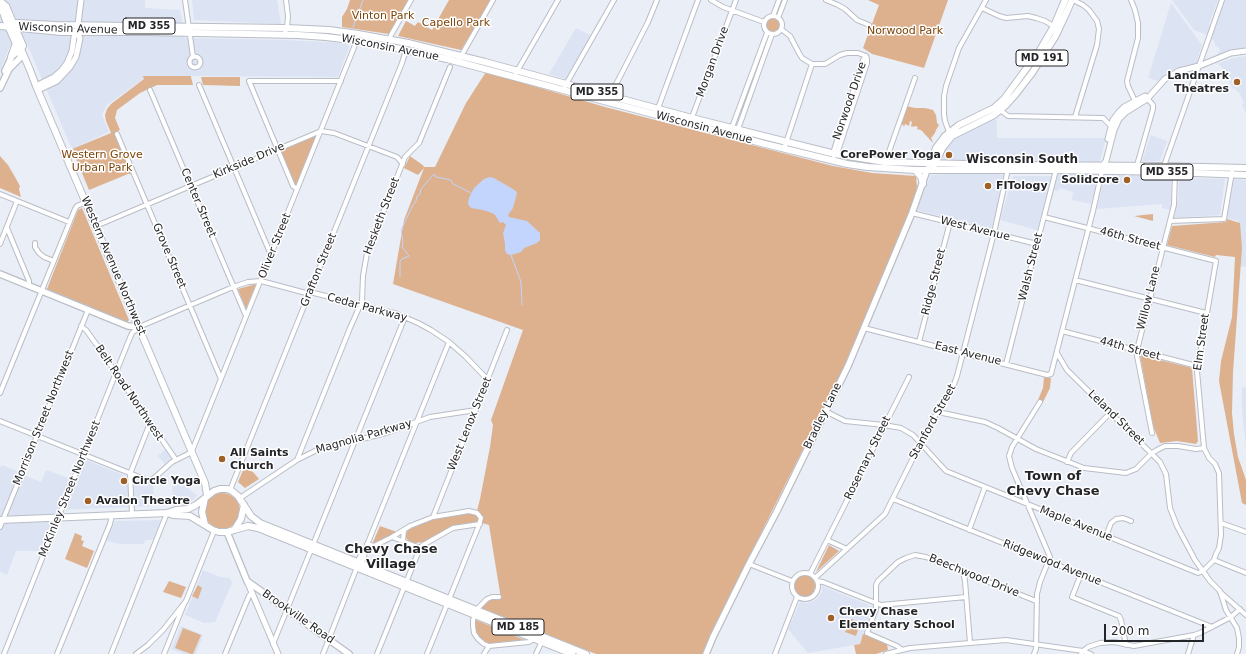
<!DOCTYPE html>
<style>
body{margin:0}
#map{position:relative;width:1246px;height:654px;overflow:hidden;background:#eaeef7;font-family:"DejaVu Sans",sans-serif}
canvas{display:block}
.scale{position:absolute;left:1104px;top:624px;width:100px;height:18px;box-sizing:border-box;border:2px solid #242529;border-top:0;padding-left:5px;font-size:12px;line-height:14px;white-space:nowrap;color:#242529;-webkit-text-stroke:3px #fff;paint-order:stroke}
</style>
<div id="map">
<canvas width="1246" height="654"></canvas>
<div class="scale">200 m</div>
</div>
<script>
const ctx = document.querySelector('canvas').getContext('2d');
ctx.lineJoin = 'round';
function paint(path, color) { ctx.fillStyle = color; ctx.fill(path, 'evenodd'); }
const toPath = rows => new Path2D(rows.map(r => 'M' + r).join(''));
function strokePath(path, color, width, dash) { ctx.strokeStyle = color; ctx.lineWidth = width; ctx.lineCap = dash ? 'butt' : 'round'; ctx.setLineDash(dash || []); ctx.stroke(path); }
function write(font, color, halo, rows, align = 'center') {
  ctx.font = font + ' "DejaVu Sans",sans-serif'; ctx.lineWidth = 3; ctx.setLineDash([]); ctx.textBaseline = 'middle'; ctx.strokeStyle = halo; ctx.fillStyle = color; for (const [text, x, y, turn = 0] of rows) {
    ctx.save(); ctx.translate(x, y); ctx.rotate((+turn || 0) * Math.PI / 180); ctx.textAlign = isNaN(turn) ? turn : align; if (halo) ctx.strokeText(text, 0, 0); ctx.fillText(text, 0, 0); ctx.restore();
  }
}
paint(toPath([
 [0,0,145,0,145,8,180,10,185,38,287,40,344,43,348,45,349,47,338,77,192,76,146,77,107,105,102,115,109,132,72,149,27,44,10,46,0,71],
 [192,0,277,0,281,24,194,20],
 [1172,0,1218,0,1209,24,1210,26,1207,35,1194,30],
 [1225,0,1246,0,1246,48,1234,50,1216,56,1215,56,1220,51,1219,48,1215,46,1215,43,1214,42,1214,40,1211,39],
 [1171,3,1202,45,1197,60,1197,63,1175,69,1167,73,1158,81,1148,78],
 [576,28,592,36,565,79,549,74],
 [1246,56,1246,114,1242,104,1244,103,1239,92,1237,92,1235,88,1233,89,1221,66,1217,64,1233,58],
 [994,118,997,121,997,138,1106,138,1100,161,1100,162,1029,162,943,160,941,156,947,144,956,136],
 [1151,135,1167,141,1160,161,1142,161],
 [959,173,999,174,1004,175,1003,185,991,229,916,210,931,175],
 [1058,174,1086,174,1097,176,1098,177,1091,204,1072,200,1073,192,1059,188,1058,191,1053,190,1056,176],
 [1106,175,1171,176,1171,204,1170,210,1162,208,1162,204,1097,209,1104,178],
 [1013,176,1052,176,1037,230,1000,220],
 [1179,178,1225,179,1220,215,1174,218,1178,199],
 [1234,179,1246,180,1246,267,1240,266,1241,251,1238,221,1227,218],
 [1242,387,1246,388,1246,447,1242,411],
 [165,449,171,459,165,464,158,456],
 [86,460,144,483,153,482,154,506,57,510,41,551,16,551,7,575,0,572,0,468,2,465,19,472,19,473,41,482,46,470,77,481],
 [172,479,174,479,197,495,194,499,188,504,183,505,173,506],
 [161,520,153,540,146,540,145,541,144,544,119,544,112,542,106,541,115,521],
 [203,570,220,577,230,578,232,583,215,622,204,623,185,615],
 [822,586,874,607,859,644,808,653,788,629,800,602,807,603,811,602,818,598,822,591],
 [181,626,203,635,196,654,183,654,171,649]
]), '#dce3f3');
paint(toPath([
 [350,0,409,0,389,34,342,27,342,17,347,9],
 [449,0,491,0,461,50,398,36,406,21,415,26,418,22,432,30],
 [868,0,948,0,924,68,872,54,863,48,879,5],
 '766 25a7 7 0 1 1 14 0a7 7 0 1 1-14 0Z',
 [486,72,605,107,833,166,872,173,916,176,917,187,910,212,841,373,710,635,702,654,596,654,481,608,484,603,491,600,501,599,489,525,482,523,483,517,477,511,480,499,490,447,493,425,491,420,523,330,393,284,404,220,424,168,418,175,404,168,410,156,424,166,423,167,435,167,466,103],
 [143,76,191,76,191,77,193,85,157,85,140,93,117,110,115,118,120,130,115,132,132,174,128,174,89,190,72,149,111,133,106,121,105,115,107,109,111,104,144,79],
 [201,77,240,77,240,86,203,85],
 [906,106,915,108,925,108,933,110,936,115,937,123,939,125,936,130,935,133,932,137,931,137,933,143,921,130,917,129,918,127,915,126,914,127,913,126,912,127,911,126,912,122,910,121,909,126,905,124,904,127,903,124,902,126,902,123],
 [313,136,316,138,298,184,294,184,280,150],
 [0,156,8,165,15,177,20,186,19,189,21,197,0,188],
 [82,208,129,320,127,322,47,289,78,210],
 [1153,214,1153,221,1134,216],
 [1227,219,1240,223,1242,248,1233,372,1232,413,1234,434,1238,457,1246,480,1246,505,1242,503,1219,381,1221,361,1232,317,1235,257,1216,255,1215,257,1167,245,1172,226,1226,222],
 [256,284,246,309,238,289],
 [1140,355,1192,368,1198,441,1196,444,1177,441,1160,443,1153,426],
 [1044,377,1051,378,1050,388,1043,402,1038,400,1043,388],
 [244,468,253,472,259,479,245,488,238,482],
 '204 511a18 18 0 1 1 36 0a18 18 0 1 1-36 0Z',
 [470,513,476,514,478,518,478,521,474,523,451,527,424,542,415,543,410,542,406,538,406,534,408,530,432,519],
 [380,526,397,532,374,543,373,542],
 [75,533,82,536,81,540,84,541,82,546,94,551,87,568,65,559],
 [829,545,839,551,816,572],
 '793 586a11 11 0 1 1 22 0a11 11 0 1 1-22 0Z',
 [169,581,186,587,181,598,163,592],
 [198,585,202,588,198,599,192,596],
 [851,619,861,623,858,629,848,625],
 [476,620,527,641,496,644,487,643,481,639,477,634,475,629],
 [848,626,858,630,856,636,845,632],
 [183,628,201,635,193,654,191,654,175,648],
 [863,634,887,644,888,650,876,654,856,654,854,645,860,644]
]), '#ddb18e');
paint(toPath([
 [490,177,494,178,516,191,517,193,513,208,508,215,509,217,527,221,540,233,540,240,537,243,524,248,521,252,511,255,507,254,505,250,505,244,503,233,506,225,503,222,500,223,495,215,492,213,483,210,471,208,468,204,469,198,474,188,484,179]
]), '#c3d5fd');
strokePath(toPath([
 [353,27,363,0],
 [511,255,521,282,522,305],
 [400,277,400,261,402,259,409,256,402,247,403,241,401,230,412,207,416,201,417,196,420,194,421,189,434,174,436,177,451,180,453,184,471,193]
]), '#c3d5fd', 1);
const minor = toPath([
 [185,0,193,57],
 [711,0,723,7,764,22],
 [826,0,838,5,845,9,857,20,869,25],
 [1073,0,1083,5,1089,10,1097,21,1099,29,1097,45,1075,117],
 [1131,0,1135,10,1138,23,1138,38,1127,81,1128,86,1135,101],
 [982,8,999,16,1006,18,1028,16,1036,18,1045,21,1055,27],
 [773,16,779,0],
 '764 25a9 9 0 1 1 18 0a9 9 0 1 1-18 0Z',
 [778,18,785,0],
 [781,29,790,36,799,53,802,58,812,64,825,64,840,55,847,53,858,53,866,56],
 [284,35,287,28,288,16,286,0],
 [388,42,391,35,411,0],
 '189.5 62a5.5 5.5 0 1 1 11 0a5.5 5.5 0 1 1-11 0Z',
 [460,58,493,0],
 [516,73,558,0],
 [199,85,271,255],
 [565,86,614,0],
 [150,90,246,316],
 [609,98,648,22,657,0],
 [999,109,1008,116,1103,118,1111,126],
 [657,111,698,0],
 [691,120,736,0],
 [731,130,767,33],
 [737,132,772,34],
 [949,132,945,121,944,114,944,96,946,86,959,48,986,0],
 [117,134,221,379],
 [784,149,812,64],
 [835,154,838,151,867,63,867,59,866,56],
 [834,156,834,150,863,60,866,56],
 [885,163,915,78],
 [1137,165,1153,109,1153,105,1146,97],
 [1164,166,1222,0],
 [297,189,293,186,249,81,341,81],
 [0,194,69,222],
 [912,213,1037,244],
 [1170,221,1224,219,1232,172],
 [96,226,321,131,334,133,397,157,403,164],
 [7,228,29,281,29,286],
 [35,243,35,247,39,253,44,257,54,261],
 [0,244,17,201],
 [1075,280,1206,313],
 [81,326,86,330,99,348,176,460],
 [864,328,1047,375,1051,374,1093,211,1102,171],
 [1062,331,1197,366],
 [919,342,950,222],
 [1057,353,1067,370,1160,462,1166,474,1170,508,1177,526,1195,560,1210,581,1220,591,1226,610,1237,628,1239,638,1239,647,1237,654],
 [1006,364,1056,170],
 [0,393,75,209,77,206,86,202],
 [825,411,845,421,884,425,901,428,913,435,946,471,1198,573,1203,571,1214,560,1216,554,1219,548,1221,535,1219,473,1215,464,1209,458,1204,448,1197,371,1216,261,1044,217],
 [938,412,985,422,998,428,1036,449,1084,468,1126,473,1136,469,1152,453,1157,450,1165,446,1178,446,1196,449,1204,448],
 [0,421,147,480,153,479,172,462,188,454,192,451,357,40],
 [1152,433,1137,356,1137,350,1174,205,1175,172],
 [297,460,350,328,362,301,363,276,367,253,405,157,419,143,450,67],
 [1067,462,1071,453,1110,413],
 [230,490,402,63,406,50],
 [240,498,297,460,317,450,341,442,362,439,386,433,430,417,476,410],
 [893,499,1212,627],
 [132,514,130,474,150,423],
 [433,517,507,330],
 [1221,523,1246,532],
 [0,527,88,310],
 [969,530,985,487],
 [1106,536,1111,523,1116,519,1123,518,1131,521],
 [392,537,420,548],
 [827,540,847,549],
 [403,541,404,530],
 [367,544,374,546,392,537,410,526,433,517,469,511,477,513,481,518,479,525,427,654],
 [1214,560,1246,573],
 [357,563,362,552,365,550],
 [749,564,792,581],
 [963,572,965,581,970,643],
 '792 586a13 13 0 1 1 26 0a13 13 0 1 1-26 0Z',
 [810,574,909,377],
 [1081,574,1072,597,1119,616,1121,620,1126,645],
 [815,578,885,514,930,424,953,387,957,376,994,233,1008,169],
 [817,581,823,582,881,605,966,597],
 [1220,592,1246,615],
 [499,597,492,597,487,599,478,608,473,620,473,626,474,633,478,639,484,644,489,646,529,642,534,639],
 [273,644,405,317],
 [901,649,897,646,867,633,876,609,876,585,878,581,898,562,906,558,915,555,926,557,1036,601],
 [4,654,127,345,132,333,139,327,233,287,248,282,261,281,306,293,314,293,384,311,395,313,418,323,431,330,449,342,466,357,488,380],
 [57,654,110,524,112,515],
 [111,654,167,513],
 [136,654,148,645,163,630,186,601,214,531],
 [164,654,184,604],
 [225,654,249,596,252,592],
 [323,654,357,567,362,563,365,553,365,550,449,342],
 [377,654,420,548,423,545,453,528,480,524],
 [484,654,489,646],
 [536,654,542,641],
 [775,654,797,597],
 [886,654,910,648,1006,640,1083,651,1091,654],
 [1034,654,1036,649,1037,594,1040,582,1050,557,1012,468,1009,456,1012,447,1040,402],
 [1081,654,1083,651,1088,647,1100,643,1114,642,1134,646,1194,635,1200,633,1231,617,1240,609],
 [1188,654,1194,635]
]);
const tertiary = toPath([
 [36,86,54,77,61,71,67,63,72,51,74,37,77,32,81,0],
 [38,90,57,81,70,67,76,57,78,48,80,38,77,32],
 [1108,139,1113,120,1119,112,1124,107,1145,96],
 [1103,165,1106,161,1114,130,1119,119,1126,112,1147,99,1165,79,1179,71,1199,66,1231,53,1246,51],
 [247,581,278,654]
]);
const secondary = toPath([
 [5,71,12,56,17,52,21,54],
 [0,88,9,69,20,58,21,54,22,53],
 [0,274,128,326,139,327],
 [227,532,247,581,349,654],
 [706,654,713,637,749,564,777,511,848,366,912,213,927,170]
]);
const primary = toPath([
 [0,0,1,7,8,26,18,48,21,49,30,70,36,86,205,483,207,495],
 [1,2,6,6,23,46,21,49],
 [0,26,61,32,147,32,298,35,326,37,368,42,447,59,765,144,847,164,868,167,915,170,1056,170,1170,172,1246,175],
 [8,26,13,23,18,23,55,25,287,28,329,30,358,34,408,43,485,62,692,118,835,154,885,162,1003,165,1159,166,1246,168],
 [11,57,16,43],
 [929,167,936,148,945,136,959,125,994,108,1004,99,1040,50,1054,26,1065,0],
 [933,167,943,147,952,136,994,115,1005,106,1015,95,1032,73,1055,37,1064,18,1072,0],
 [915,170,921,177,923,184],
 [205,498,202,512,205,525],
 [167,513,173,515,190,516,213,530,219,532,227,532,248,526,258,528,572,654],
 [0,520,167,513,176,510,188,509,196,505,214,491,220,489,227,489,232,491,238,496,251,516,260,523,586,654],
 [234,530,241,519,244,505]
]);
strokePath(minor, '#b9bdc6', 6);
strokePath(tertiary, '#b9bdc6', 7);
strokePath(secondary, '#b9bdc6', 8);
strokePath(primary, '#b9bdc6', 8);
strokePath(minor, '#fff', 4);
strokePath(tertiary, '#fff', 5);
strokePath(secondary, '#fff', 5.5);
strokePath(primary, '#fff', 6);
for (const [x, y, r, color] of [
 [1237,82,4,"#9f6027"],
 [949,155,4,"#9f6027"],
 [1127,180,4,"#9f6027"],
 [988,186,4,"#9f6027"],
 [222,459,4,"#9f6027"],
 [124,481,4,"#9f6027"],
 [88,501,4,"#9f6027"],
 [831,618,4,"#9f6027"]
]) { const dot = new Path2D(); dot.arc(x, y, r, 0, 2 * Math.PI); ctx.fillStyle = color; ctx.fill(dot); strokePath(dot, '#fff', 1.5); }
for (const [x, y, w] of [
 [149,26,52],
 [1042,58,52],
 [597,92,52],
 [1167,172,52],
 [518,627,52]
]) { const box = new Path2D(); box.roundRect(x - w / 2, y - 8, w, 16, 3); ctx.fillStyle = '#fff'; ctx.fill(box); strokePath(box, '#242529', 1); }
write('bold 10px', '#242529', null, [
 ["MD 355",149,26],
 ["MD 191",1042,58],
 ["MD 355",597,92],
 ["MD 355",1167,172],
 ["MD 185",518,627]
]);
write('11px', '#7d4409', '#fff', [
 ["Vinton Park",383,16],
 ["Capello Park",456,23],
 ["Norwood Park",905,31],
 ["Western Grove",102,155],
 ["Urban Park",102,168]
]);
write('11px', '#242529', '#fff', [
 ["Wisconsin Avenue",68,29,2],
 ["Wisconsin Avenue",390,48,11],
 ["Morgan Drive",713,62,-70],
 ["Norwood Drive",850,101,-71],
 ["Wisconsin Avenue",704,128,15],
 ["Kirkside Drive",249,161,-23],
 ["Center Street",198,203,67],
 ["Hesketh Street",382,216,-69],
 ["West Avenue",975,229,14],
 ["46th Street",1130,239,15],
 ["Oliver Street",275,246,-68],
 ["Grove Street",169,256,67],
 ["Western Avenue Northwest",113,266,67],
 ["Walsh Street",1031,267,-76],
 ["Grafton Street",319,270,-68],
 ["Ridge Street",934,282,-76],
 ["Willow Lane",1149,298,-76],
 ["Cedar Parkway",367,308,15],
 ["Elm Street",1202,342,-82],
 ["44th Street",1130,349,15],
 ["East Avenue",968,354,14],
 ["Belt Road Northwest",129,393,56],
 ["Bradley Lane",823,416,-64],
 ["Morrison Street Northwest",44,418,-68],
 ["Leland Street",1116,418,44],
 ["Stanford Street",933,422,-61],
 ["West Lenox Street",470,424,-68],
 ["Magnolia Parkway",364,437,-16],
 ["Rosemary Street",868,458,-64],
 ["McKinley Street Northwest",70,489,-68],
 ["Maple Avenue",1076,524,22],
 ["Ridgewood Avenue",1052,563,22],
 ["Beechwood Drive",974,576,22],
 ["Brookville Road",298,617,35]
]);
write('bold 11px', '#242529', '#fff', [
 ["Landmark",1229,76,"right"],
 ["Theatres",1229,89,"right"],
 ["CorePower Yoga",941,155,"right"],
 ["Solidcore",1119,180,"right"],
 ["FITology",996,186],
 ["All Saints",230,453],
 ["Church",230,466],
 ["Circle Yoga",132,481],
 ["Avalon Theatre",96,501],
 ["Chevy Chase",839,612],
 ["Elementary School",839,625]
], 'left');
write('bold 12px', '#242529', '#fff', [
 ["Wisconsin South",1022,160]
]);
write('bold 13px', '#242529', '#fff', [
 ["Town of",1053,477],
 ["Chevy Chase",1053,492],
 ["Chevy Chase",391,550],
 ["Village",391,565]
]);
</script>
